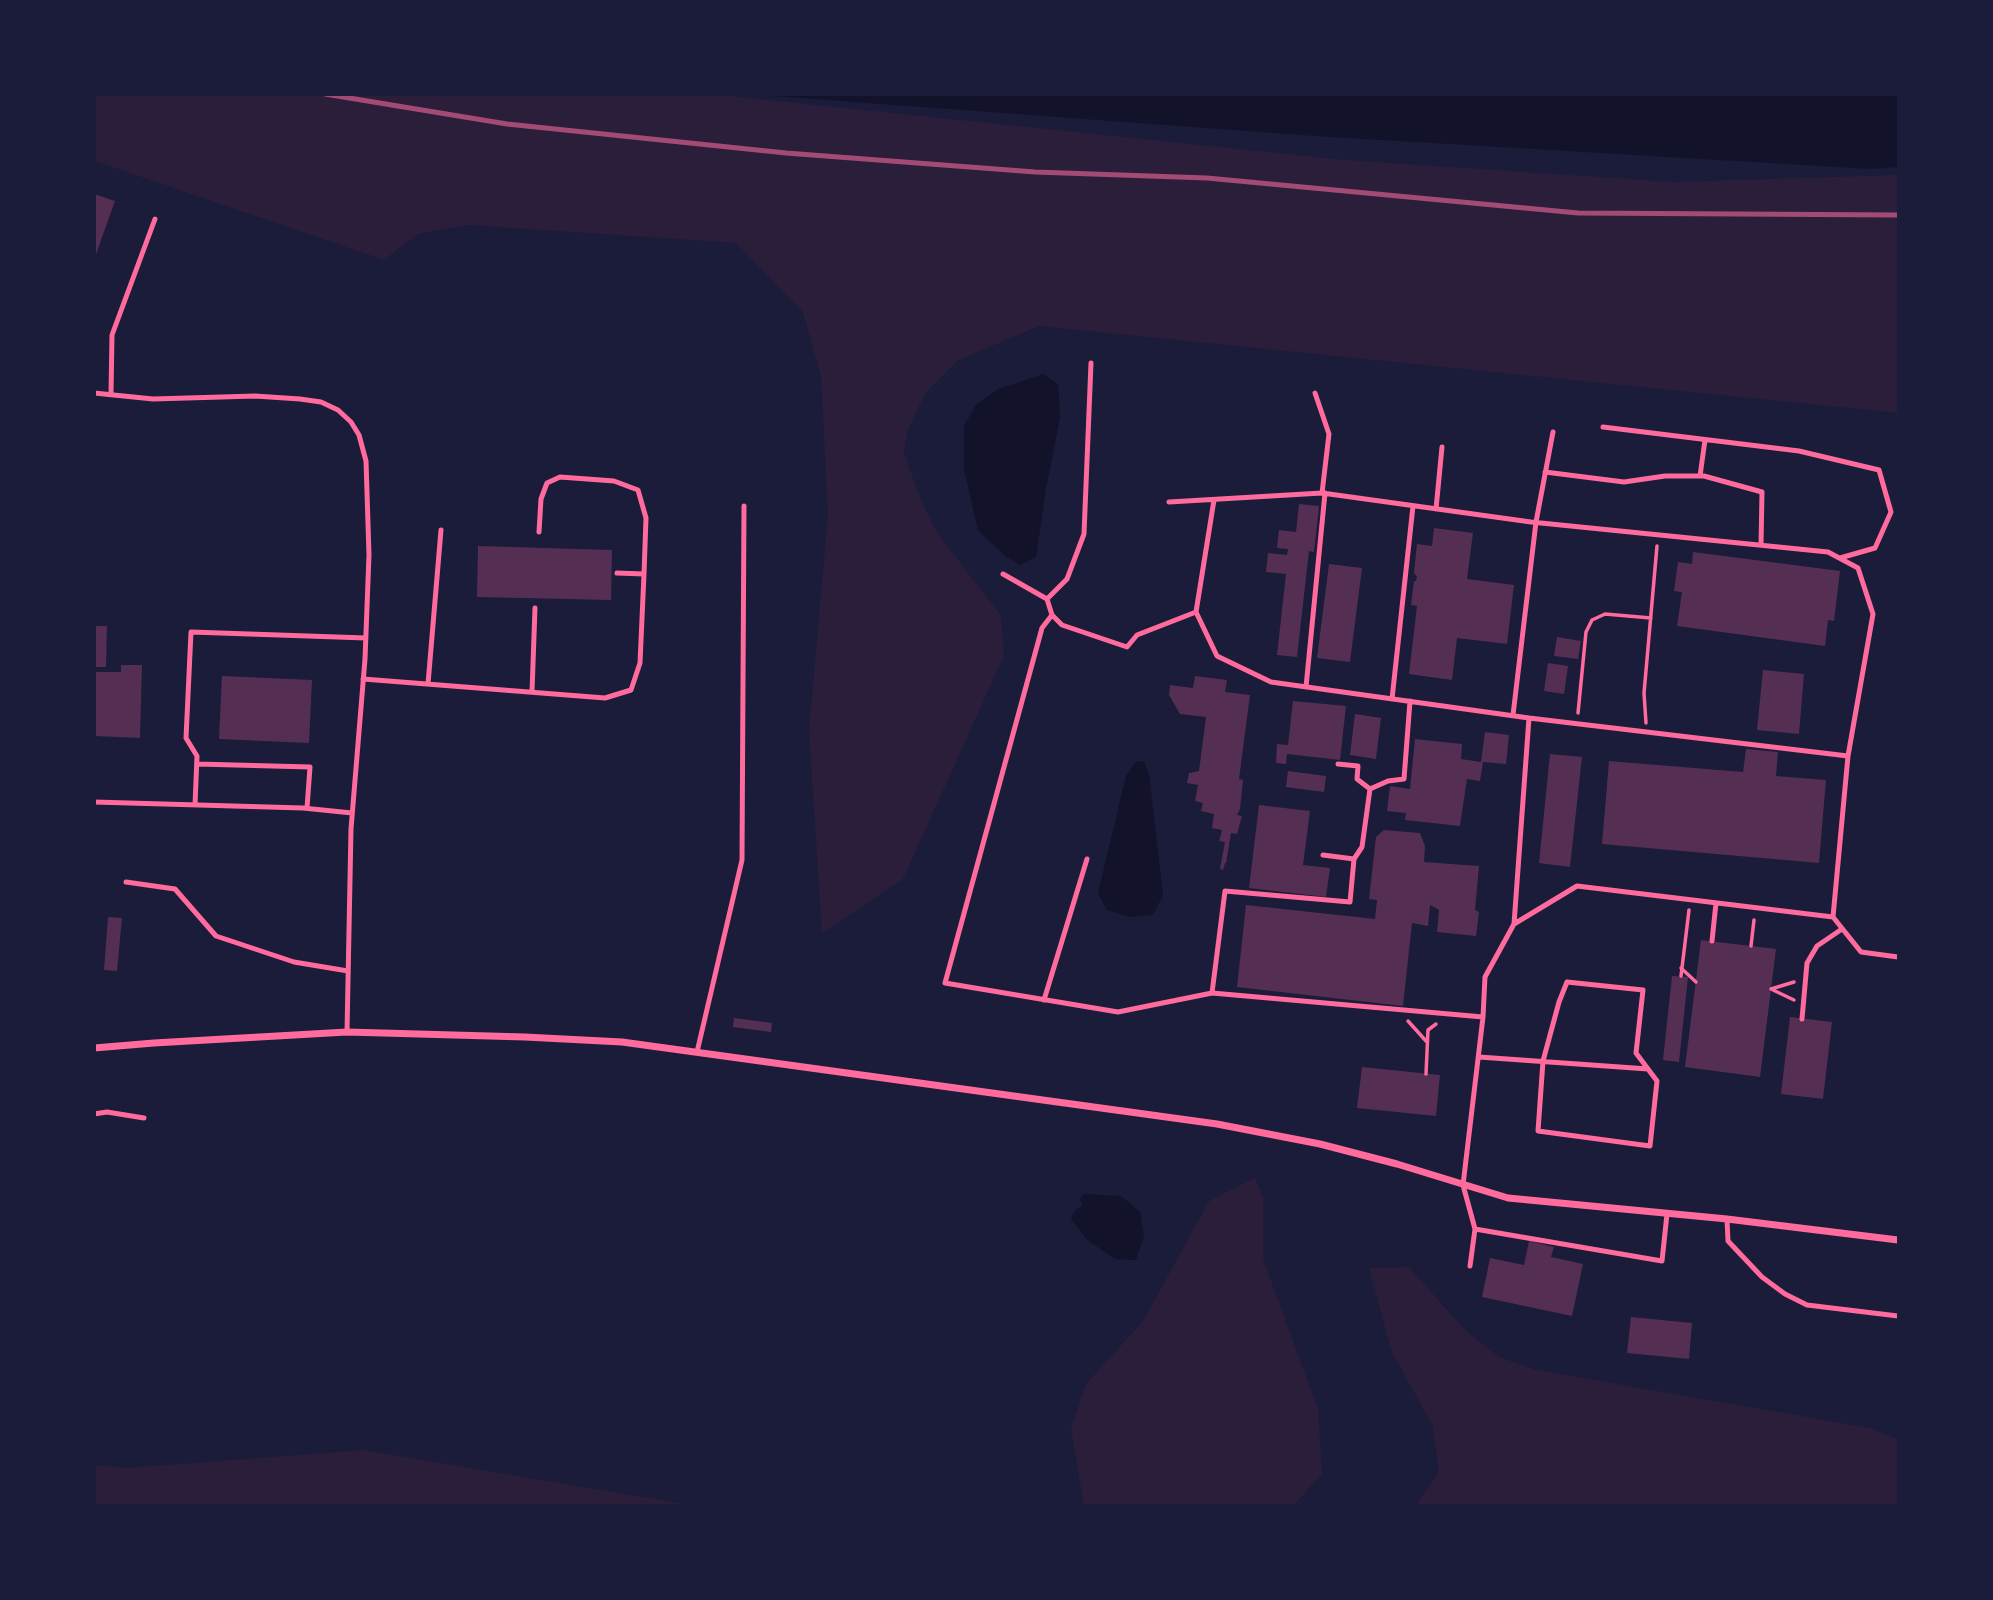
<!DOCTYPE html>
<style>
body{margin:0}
#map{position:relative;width:1993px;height:1600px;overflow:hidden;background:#1b1b3a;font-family:Signika,sans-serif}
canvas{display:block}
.frame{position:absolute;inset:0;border:96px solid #1b1b3a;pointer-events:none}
</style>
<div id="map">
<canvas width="1993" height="1600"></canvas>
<div class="frame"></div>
</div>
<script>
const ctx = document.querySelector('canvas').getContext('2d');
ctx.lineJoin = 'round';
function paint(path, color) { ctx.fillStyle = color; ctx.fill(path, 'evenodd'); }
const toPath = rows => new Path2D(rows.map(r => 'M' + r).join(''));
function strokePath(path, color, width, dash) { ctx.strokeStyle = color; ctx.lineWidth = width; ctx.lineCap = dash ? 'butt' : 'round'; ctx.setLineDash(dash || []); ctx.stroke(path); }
paint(toPath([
 [720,95,1345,160,1673,182,1898,175,1898,413,1039,326,957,361,926,392,908,429,904,452,918,493,936,531,1001,616,1004,656,903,879,822,934,809,730,828,515,821,376,803,312,736,243,467,225,418,234,384,260,95,161,95,95],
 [1255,1178,1263,1197,1263,1259,1318,1409,1322,1474,1294,1505,1084,1505,1071,1429,1086,1384,1143,1321,1209,1201],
 [1409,1267,1466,1331,1499,1357,1537,1370,1870,1428,1898,1439,1898,1505,1416,1505,1439,1472,1433,1427,1391,1350,1369,1268],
 [364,1450,691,1505,95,1505,95,1465,127,1468]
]), '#2a1e3b');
paint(toPath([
 [760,95,1898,95,1898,167,1871,169,1315,136],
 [1043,374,1058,384,1060,417,1046,489,1036,557,1020,565,1005,556,978,530,964,469,964,426,976,405,998,389],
 [1136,761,1144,762,1149,774,1163,895,1153,915,1130,917,1107,910,1098,893,1126,776],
 [1084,1194,1121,1196,1140,1212,1144,1236,1136,1260,1115,1259,1086,1239,1071,1218,1076,1209,1083,1206,1080,1199]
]), '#12122b');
paint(toPath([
 [94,194,115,201,95,257,94,257],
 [1299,504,1319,506,1314,552,1309,551,1297,657,1277,655,1286,574,1266,572,1268,553,1287,555,1288,549,1277,548,1279,530,1296,532],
 [1434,528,1473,533,1467,579,1514,585,1507,644,1457,638,1452,680,1409,674,1417,606,1411,605,1414,581,1416,581,1417,576,1414,573,1417,544,1432,546],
 [478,546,612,550,611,600,477,597],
 [1693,552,1840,571,1834,621,1828,620,1825,646,1677,626,1682,592,1674,591,1678,562,1692,564],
 [1329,564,1362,568,1350,662,1317,658],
 [94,626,107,626,106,667,94,667],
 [1557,637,1581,641,1578,659,1554,656],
 [1548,663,1568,666,1564,694,1544,691],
 [121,665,142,665,140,738,94,736,94,672,121,672],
 [1763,670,1804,674,1799,734,1757,730],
 [222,676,312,680,309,743,219,739],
 [1195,676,1227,680,1225,692,1250,695,1239,779,1243,780,1240,809,1237,815,1242,816,1237,834,1231,833,1226,863,1225,863,1223,870,1220,869,1225,842,1219,841,1222,830,1212,828,1214,814,1201,811,1203,803,1195,801,1198,785,1187,783,1189,773,1199,771,1206,717,1180,714,1169,695,1170,685,1193,688],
 [1293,701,1346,706,1340,760,1287,754,1286,764,1276,763,1277,744,1288,745],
 [1355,714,1381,718,1376,759,1350,755],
 [1485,732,1509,735,1506,764,1483,762,1480,781,1467,779,1460,826,1405,820,1406,813,1387,811,1390,786,1410,789,1415,739,1462,744,1461,759,1481,762],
 [1746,749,1778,752,1776,776,1826,780,1819,863,1602,844,1609,761,1743,772],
 [1550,754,1582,757,1570,867,1539,863],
 [1288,771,1326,776,1324,792,1286,787],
 [1259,805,1310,811,1303,865,1330,868,1326,897,1249,888],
 [1384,830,1420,833,1425,846,1424,862,1479,866,1475,910,1479,912,1476,936,1437,932,1439,910,1430,905,1428,926,1412,923,1403,1006,1237,987,1246,905,1375,919,1377,900,1369,899,1376,837],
 [108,917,122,918,117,971,104,970],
 [1701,940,1776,949,1760,1077,1685,1067],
 [1672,976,1688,977,1679,1062,1663,1060],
 [1790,1017,1832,1022,1823,1099,1781,1094],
 [734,1018,772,1023,771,1032,733,1027],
 [1362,1067,1440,1075,1436,1116,1357,1108],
 [1529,1241,1554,1247,1551,1257,1583,1264,1572,1316,1482,1297,1490,1258,1524,1265],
 [1631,1317,1692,1323,1689,1359,1627,1353]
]), '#542f53');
strokePath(toPath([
 [1578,713,1586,632,1592,620,1605,614,1651,618],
 [1646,723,1644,693,1657,546],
 [1751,946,1754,920],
 [1681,968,1696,982],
 [1681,976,1689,910],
 [1771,989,1794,982],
 [1773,990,1794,1000],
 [1408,1021,1426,1041],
 [1426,1074,1428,1030,1436,1024]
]), '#ff6b9d', 3.5);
strokePath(toPath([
 [94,393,153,399,255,396,300,399,321,402,338,410,351,422,359,435,366,461,369,555,365,659,351,829,347,1032],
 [1315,393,1329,434,1322,493],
 [111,394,112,335,155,219],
 [1603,427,1799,451,1879,470,1891,512,1875,548,1840,558],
 [1545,472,1624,482,1665,476,1704,476,1762,492,1761,545],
 [1700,476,1705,440],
 [1214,500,1196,612,1217,656,1271,682,1529,718],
 [1169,502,1322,493,1531,522,1828,552,1858,568,1873,614,1848,756,1833,917],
 [1436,509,1442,447],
 [617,573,644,574],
 [1003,574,1047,599],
 [1196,612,1137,635,1127,647,1062,625,1052,615,1042,628,945,983,1118,1012,1212,993,1483,1017],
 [1052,615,1047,599,1067,579,1084,534,1091,363],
 [363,679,605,698,631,690,640,663,644,574,646,518,638,490,614,481,560,477,547,483,541,499,539,532],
 [428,684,441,530],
 [1306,687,1325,493],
 [532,692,535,608],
 [1392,699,1413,506],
 [1513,715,1536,522,1553,432],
 [197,764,310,767,307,808],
 [1338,764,1358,766,1357,779,1370,789,1388,781,1404,779,1410,701],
 [94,802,303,808,352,813],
 [195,805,197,756,186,738,191,632,366,638],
 [1354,859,1362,847,1370,789],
 [126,882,175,889,216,936,294,962,348,971],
 [1514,924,1529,718,1848,756],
 [1712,941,1716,903],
 [1567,982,1643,990,1636,1053,1657,1081,1650,1146,1538,1131,1543,1061,1559,1002,1567,982],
 [1212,993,1225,891,1350,902,1354,859,1323,855],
 [1044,1000,1087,859],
 [1802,1019,1807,963,1817,946,1842,929],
 [697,1052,742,860,744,506],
 [1479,1057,1648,1069],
 [94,1114,107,1112,144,1118],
 [1667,1214,1662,1261,1475,1229,1463,1185,1483,1017,1485,977,1514,924,1577,886,1833,917,1861,952,1898,957],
 [1727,1219,1728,1241,1762,1277,1785,1294,1807,1305,1898,1316],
 [1470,1266,1475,1229]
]), '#ff6b9d', 5);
strokePath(toPath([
 [94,1048,154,1043,347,1032,525,1037,622,1042,1217,1124,1320,1144,1397,1164,1508,1198,1727,1219,1898,1240]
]), '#ff6b9d', 7);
strokePath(toPath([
 [325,94,507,124,786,153,1035,172,1207,178,1578,213,1898,215]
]), '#a44b75', 5);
</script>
